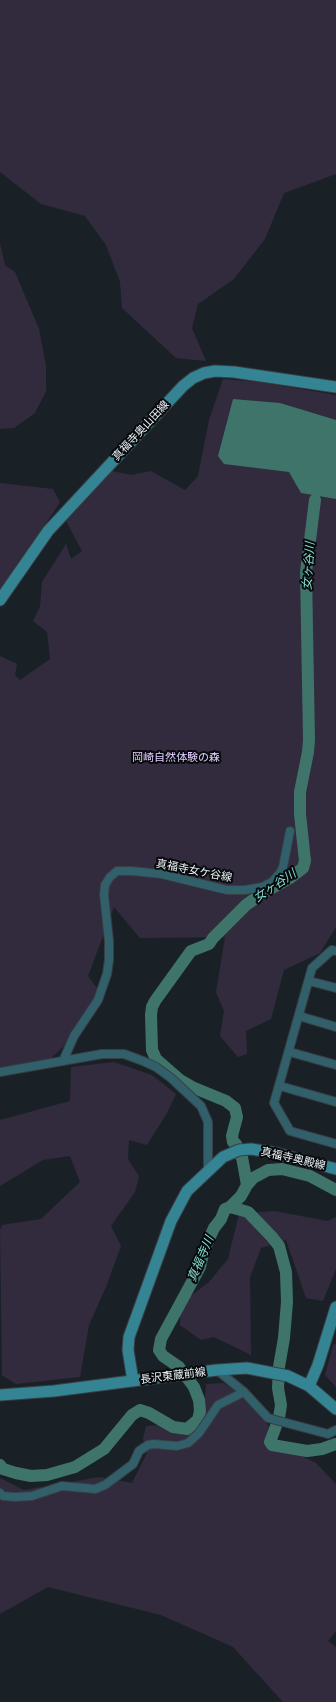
<!DOCTYPE html>
<meta charset="utf-8">
<style>
body{margin:0}
canvas{display:block;background:#192127}
</style>
<canvas width="336" height="1702"></canvas>
<script>
const ctx = document.querySelector('canvas').getContext('2d');
ctx.lineJoin = 'round';
function paint(path, color) { ctx.fillStyle = color; ctx.fill(path, 'evenodd'); }
const toPath = rows => new Path2D(rows.map(r => 'M' + r).join(''));
function strokePath(path, color, width, dash) { ctx.strokeStyle = color; ctx.lineWidth = width; ctx.lineCap = dash ? 'butt' : 'round'; ctx.setLineDash(dash || []); ctx.stroke(path); }
function write(font, color, halo, rows, align = 'center') {
  ctx.font = font + ' "PT Sans Narrow","Noto Sans JP",sans-serif'; ctx.lineWidth = 4; ctx.setLineDash([]); ctx.textBaseline = 'middle'; ctx.strokeStyle = halo; ctx.fillStyle = color; for (const [text, x, y, turn = 0] of rows) {
    ctx.save(); ctx.translate(x, y); ctx.rotate((+turn || 0) * Math.PI / 180); ctx.textAlign = isNaN(turn) ? turn : align; if (halo) ctx.strokeText(text, 0, 0); ctx.fillText(text, 0, 0); ctx.restore();
  }
}
paint(toPath([
 [0,0,336,0,336,174,284,193,265,239,234,279,198,304,192,328,206,361,176,358,122,308,120,282,106,245,85,216,41,204,0,172],
 [0,243,5,265,15,272,39,329,46,366,46,391,35,413,14,428,0,429],
 [223,379,258,382,336,395,336,927,320,953,284,970,271,1019,246,1031,247,1054,238,1057,220,1036,224,1011,216,992,225,937,140,938,114,907,88,976,99,991,63,1047,48,1061,0,1067,0,656,17,664,15,675,20,680,50,659,47,632,33,621,40,607,42,582,66,544,71,559,82,551,65,519,107,470,131,475,151,471,185,490,198,476,209,420],
 [0,483,53,489,60,502,0,593],
 [114,1062,152,1075,176,1094,167,1113,147,1145,129,1140,128,1159,139,1176,135,1192,111,1226,121,1246,106,1287,89,1325,80,1377,16,1384,2,1375,0,1230,2,1225,41,1219,80,1182,70,1156,43,1160,0,1186,0,1120,70,1101,71,1067],
 [274,1211,328,1221,336,1217,336,1269,323,1301,306,1298,286,1240,261,1248,250,1277,251,1355,214,1337,201,1340,180,1325,180,1304,209,1282,228,1259,239,1214],
 [336,1343,336,1387,325,1375,333,1345],
 [223,1383,236,1391,269,1426,266,1439,267,1448,300,1455,316,1463,336,1484,336,1631,328,1641,336,1647,336,1702,283,1702,233,1647,161,1615,48,1587,0,1614,0,1478,24,1490,99,1477,132,1483,147,1453,143,1439,146,1426,160,1425,183,1435,198,1428,204,1411,206,1384]
]), '#322a3d');
paint(toPath([
 [233,399,280,403,336,420,336,499,301,493,289,472,224,464,218,456]
]), '#3f746b');
strokePath(toPath([
 [247,1185,242,1157,239,1154,236,1144,233,1142,232,1136,237,1117,235,1108,226,1101,192,1087,180,1080,156,1059,152,1050,151,1015,152,1007,155,1001,191,951,209,944,213,938,246,905,263,893,290,878,303,868,305,861,300,814,300,792,308,752,309,740,306,572,315,500],
 [230,1207,241,1196,247,1185,253,1178,268,1170,282,1169,310,1176,336,1190],
 [0,1465,3,1469,16,1473,31,1476,47,1475,75,1467,104,1449,132,1415,140,1410,149,1413,173,1427,187,1429,198,1420,200,1411,199,1400,194,1387,179,1367,163,1356,159,1350,161,1339,200,1267,204,1250,214,1228,221,1219,225,1209,230,1207,248,1212,272,1237,279,1246,286,1272,287,1302,284,1338,279,1367,278,1388,281,1405,279,1418,270,1442,272,1445,307,1451,322,1449,336,1444]
]), '#3f746b', 12);
const street = toPath([
 [336,951,332,950,312,968,274,1103,290,1131,336,1144],
 [309,981,336,988],
 [299,1016,336,1027],
 [290,1052,336,1065],
 [63,1061,74,1036,98,1000,107,974,109,960,109,941,104,895,105,885,110,877,117,871,132,871,161,874,227,890,245,890,262,887,272,882,280,873,283,867,290,831],
 [0,1072,102,1054,124,1054,143,1061,156,1067,171,1078,201,1106,208,1122,208,1170],
 [280,1086,336,1102],
 [217,1370,244,1392,268,1418,328,1434,336,1430],
 [0,1493,3,1496,15,1497,32,1496,62,1486,95,1489,105,1485,133,1464,139,1451,148,1445,154,1444,177,1446,188,1443,199,1433,218,1405,244,1392]
]);
const secondary = toPath([
 [0,600,48,531,183,386,193,378,204,373,215,371,234,372,336,387],
 [133,1381,128,1350,129,1337,171,1221,187,1191,223,1157,239,1150,251,1149,276,1153,336,1169],
 [309,1386,318,1365,336,1307],
 [0,1395,54,1391,217,1370,247,1368,288,1376,309,1386,336,1409]
]);
strokePath(street, '#373e44', 10);
strokePath(secondary, '#373e44', 13);
strokePath(street, '#31606a', 8);
strokePath(secondary, '#348494', 11);
write('11px', '#edf3f7', '#070a0d', [
 ["真福寺奥山田線",141,431,-47],
 ["真福寺女ケ谷線",194,871,11],
 ["真福寺奥殿線",293,1159,13],
 ["長沢東蔵前線",173,1376,-7]
]);
write('11px', '#e2cdfe', '#070a0d', [
 ["岡崎自然体験の森",176,758]
]);
write('italic 12px', '#87dfd1', '#070a0d', [
 ["女ヶ谷川",309,566,-86],
 ["女ヶ谷川",275,886,-34],
 ["真福寺川",201,1259,-67]
]);
</script>
